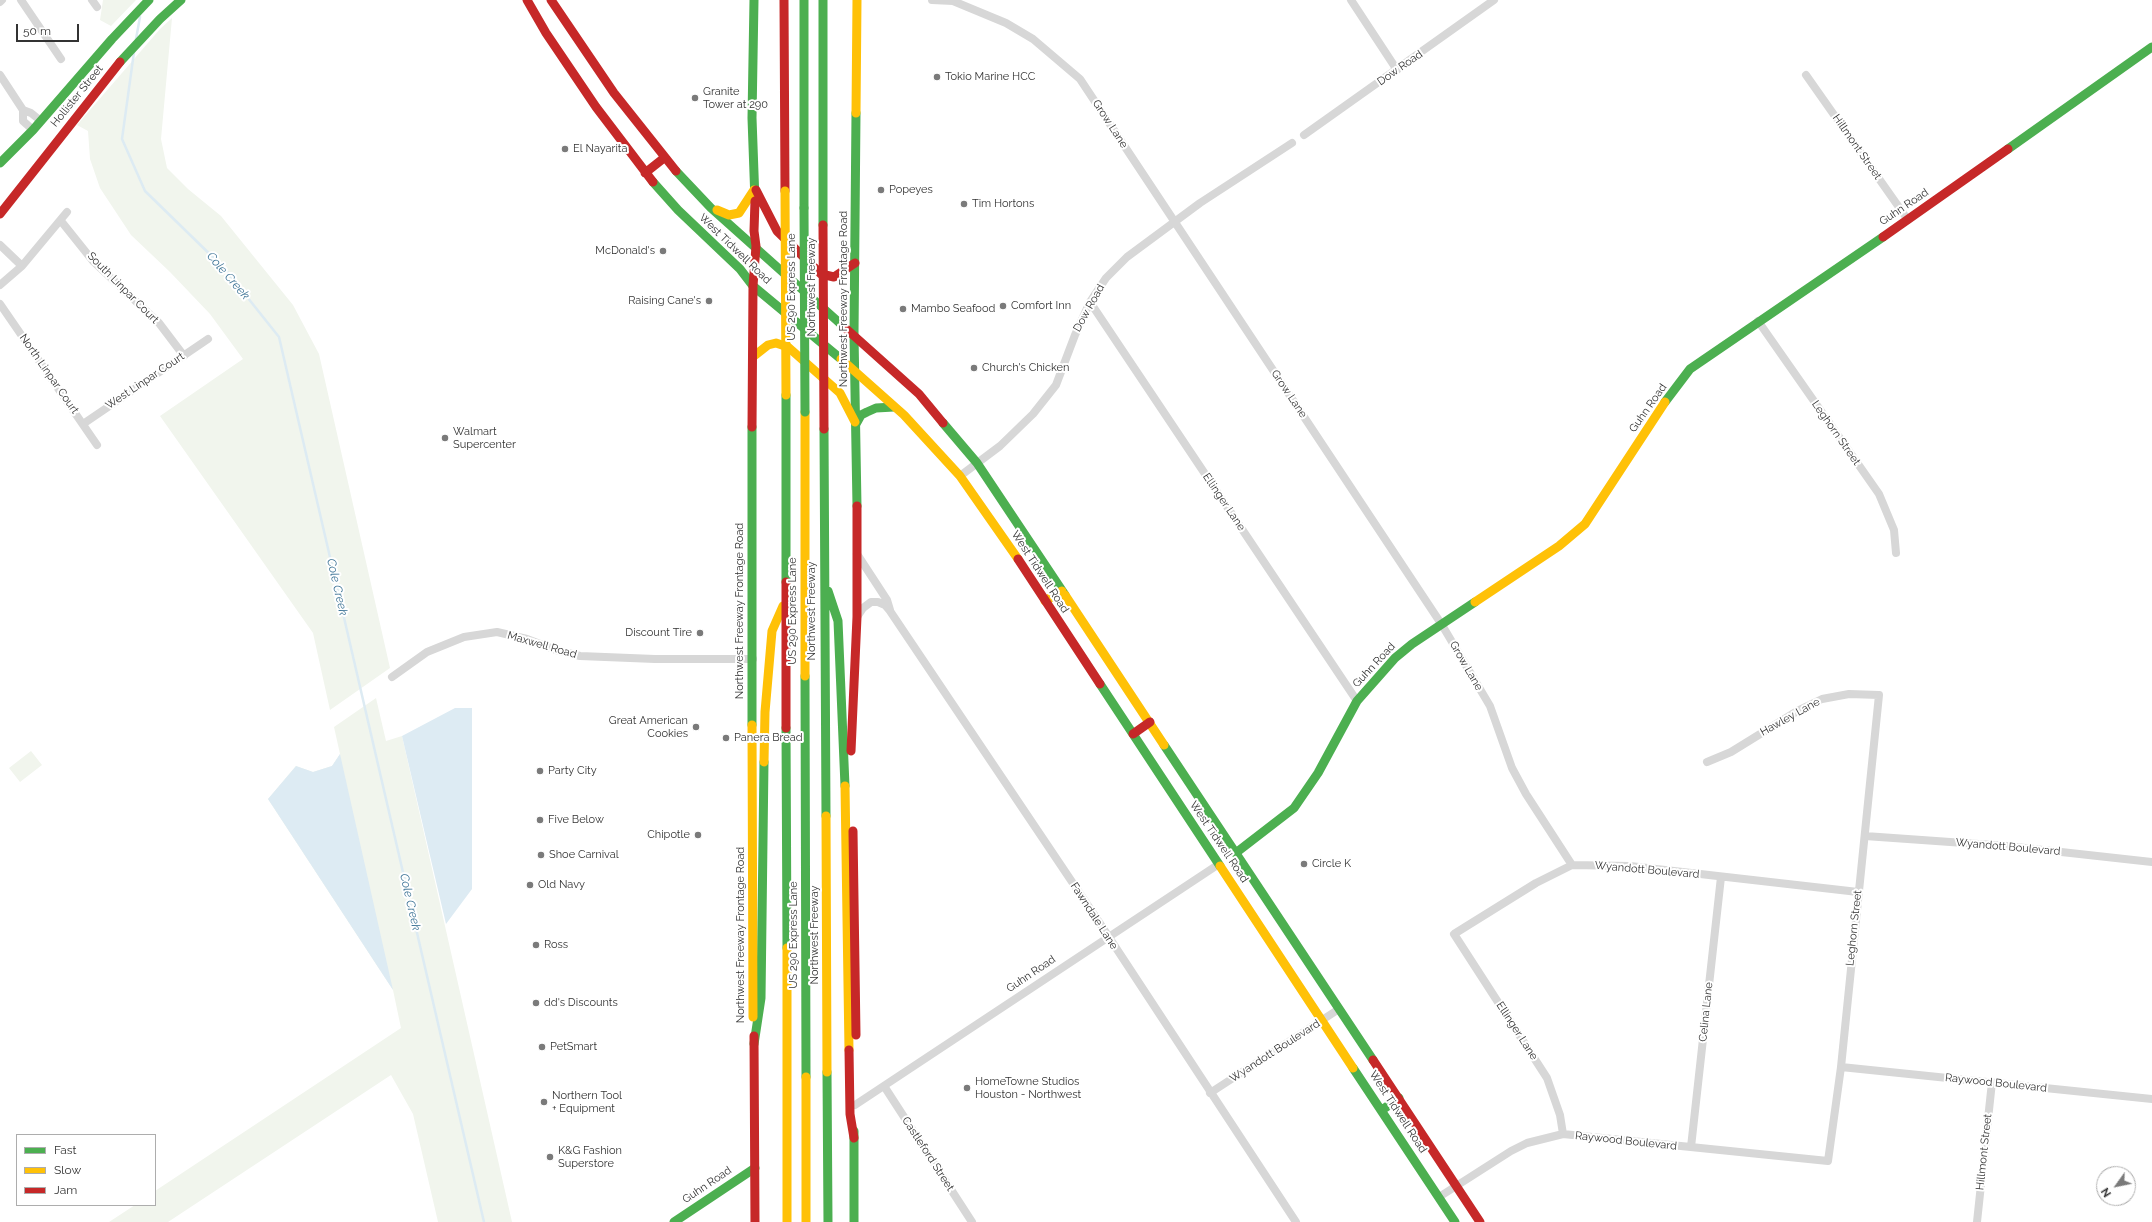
<!DOCTYPE html>
<style>
body{margin:0}
#map{position:relative;width:2152px;height:1222px;overflow:hidden;background:#fff;font-family:Raleway,sans-serif}
canvas{display:block}
.legend{position:absolute;left:16px;top:1134px;width:140px;height:72px;box-sizing:border-box;background:#fff;border:1px solid #adadad;margin:0;padding:5px 7px;list-style:none;font-size:12px;color:#333}
.legend li{display:flex;align-items:center;gap:8px;height:20px}
.legend b{width:20px;border:1px solid #adadad}
.north{position:absolute;left:2096px;top:1166px;width:40px;height:40px;box-sizing:border-box;background:#fff;border:1px solid #adadad;border-radius:50%;rotate:237deg;font-size:11px;font-weight:700;line-height:16px;text-align:center;color:#333}
.north::after{content:'';display:block;margin:auto;width:14px;height:18px;background:#7a7a7a;clip-path:polygon(50% 0,100% 100%,50% 72%,0 100%)}
.scale{position:absolute;left:16px;top:24px;width:63px;height:18px;box-sizing:border-box;border:2px solid #333;border-top:0;padding-left:5px;font-size:12px;line-height:14px;white-space:nowrap;color:#333;-webkit-text-stroke:3px #fff;paint-order:stroke}
</style>
<div id="map">
<canvas width="2152" height="1222"></canvas>
<ul class="legend">
<li><b style="height:5px;background:#4caf50"></b>Fast</li>
<li><b style="height:5px;background:#ffc107"></b>Slow</li>
<li><b style="height:5px;background:#c62828"></b>Jam</li>
</ul>
<div class="north">N</div>
<div class="scale">50 m</div>
</div>
<script>
const ctx = document.querySelector('canvas').getContext('2d');
ctx.lineJoin = 'round';
function paint(path, color) { ctx.fillStyle = color; ctx.fill(path, 'evenodd'); }
const toPath = rows => new Path2D(rows.map(r => 'M' + r).join(''));
function strokePath(path, color, width, dash) { ctx.strokeStyle = color; ctx.lineWidth = width; ctx.lineCap = dash ? 'butt' : 'round'; ctx.setLineDash(dash || []); ctx.stroke(path); }
function write(font, color, halo, rows, align = 'center') {
  ctx.font = font + ' Raleway,sans-serif'; ctx.lineWidth = 4; ctx.setLineDash([]); ctx.textBaseline = 'middle'; ctx.strokeStyle = halo; ctx.fillStyle = color; for (const [text, x, y, turn = 0] of rows) {
    ctx.save(); ctx.translate(x, y); ctx.rotate((+turn || 0) * Math.PI / 180); ctx.textAlign = isNaN(turn) ? turn : align; if (halo) ctx.strokeText(text, 0, 0); ctx.fillText(text, 0, 0); ctx.restore();
  }
}
paint(toPath([
 [103,0,136,0,111,26,100,20],
 [172,18,161,139,167,168,188,189,221,216,293,305,319,354,390,668,330,710,313,633,160,416,243,359,210,314,170,272,131,235,100,188,90,159,88,131,77,125,160,29],
 [376,698,386,741,402,736,512,1222,438,1222,413,1114,391,1075,168,1222,109,1222,135,1205,155,1205,155,1191,401,1028,393,990,268,799,296,766,313,772,332,766,340,754,334,727],
 [31,751,42,765,20,782,9,768]
]), '#f1f5ed');
paint(toPath([
 [455,708,472,708,472,889,446,924,402,736],
 [340,754,393,990,268,799,296,766,313,772,332,766]
]), '#ddebf3');
strokePath(toPath([
 [136,39,140,17],
 [134,52,122,139,145,191,224,268,279,337,484,1222]
]), '#ddebf3', 2.5);
strokePath(toPath([
 [21,0,61,59],
 [92,0,97,7],
 [932,0,953,1,1006,23,1033,39,1080,79,1442,625,1490,706,1512,768,1526,794,1572,865],
 [1351,0,1397,70],
 [0,2,2,0],
 [0,75,23,110,23,121,33,130],
 [1806,75,1908,220],
 [23,110,31,113,41,121],
 [1304,135,1494,0],
 [61,221,93,261,159,323,184,356],
 [0,245,22,266],
 [0,285,22,266,67,212],
 [1090,302,1357,701],
 [0,304,97,445],
 [1758,321,1879,494,1894,530,1896,553],
 [83,424,208,339],
 [960,476,1000,446,1033,414,1056,385,1075,335,1090,302,1106,278,1127,257,1200,203,1292,143],
 [857,554,887,600,890,610],
 [857,617,863,608,871,602,878,602,885,605,890,611,1099,922,1296,1222],
 [392,677,427,652,464,637,497,632,527,639,556,650,580,656,655,659,753,659],
 [1865,836,2007,846,2152,862],
 [1841,1067,2152,1099],
 [884,1086,972,1222],
 [1210,1093,1339,1009],
 [855,1105,1219,864],
 [1563,1134,1560,1115,1547,1078,1454,934,1536,883,1572,865,1630,866,1858,892],
 [1691,1147,1721,877],
 [1439,1197,1511,1151,1527,1143,1563,1134,1828,1161,1841,1067,1879,695,1849,694,1822,699,1799,710,1731,752,1707,762],
 [1977,1222,1992,1082]
]), '#d7d7d7', 8);
strokePath(toPath([
 [754,0,752,118,755,201],
 [804,0,804,208],
 [823,0,823,225],
 [120,62,160,19,181,0],
 [856,113,854,335,857,506],
 [2008,149,2152,47],
 [0,163,33,130,112,39,149,0],
 [676,171,711,208,843,326],
 [653,182,678,210,740,269,753,286,841,359],
 [786,395,786,582],
 [1665,402,1690,369,1883,237],
 [943,423,977,463,1065,595],
 [856,424,861,415,867,412,876,408,894,407],
 [752,427,752,725],
 [824,429,826,816],
 [828,591,838,621,845,786],
 [805,676,806,1077],
 [1100,684,1220,866],
 [786,728,787,948],
 [1164,745,1373,1060],
 [1237,852,1294,808,1318,773,1357,701,1395,658,1412,644,1475,602],
 [754,1044,761,998,764,762],
 [1353,1068,1455,1222],
 [827,1072,828,1222],
 [1382,1110,1399,1098],
 [854,1131,854,1222],
 [674,1222,755,1168]
]), '#4caf50', 9);
strokePath(toPath([
 [856,113,857,0],
 [717,210,729,215,739,213,754,190],
 [754,356,768,345,776,343,788,347,840,393,855,422],
 [841,359,904,415,960,476,1018,559],
 [805,412,805,676],
 [1065,595,1164,745],
 [1045,601,1062,591],
 [1475,602,1559,546,1585,524,1665,402],
 [752,725,753,1017],
 [764,762,765,712,772,631,783,606],
 [845,786,849,1050],
 [826,816,827,1072],
 [1220,866,1353,1068],
 [787,948,787,1222],
 [806,1077,806,1222]
]), '#ffc107', 9);
strokePath(toPath([
 [527,0,546,33,596,107,653,182],
 [551,0,614,93,676,171],
 [784,0,785,191],
 [645,173,664,158],
 [756,190,777,231,821,274,834,277,855,263],
 [0,214,120,62],
 [1883,237,2008,149],
 [843,326,919,394,943,423],
 [752,427,753,286,756,246,754,231,755,201],
 [1018,559,1100,684],
 [786,582,786,728],
 [1133,734,1150,722],
 [851,751,857,617,857,506],
 [853,831,856,1035],
 [754,1036,755,1222],
 [849,1050,850,1114,854,1138],
 [1373,1060,1480,1222]
]), '#c62828', 9);
strokePath(toPath([
 [804,208,805,412]
]), '#4caf50', 9);
strokePath(toPath([
 [785,191,786,395]
]), '#ffc107', 9);
strokePath(toPath([
 [823,225,824,429]
]), '#c62828', 9);
for (const [x, y, r, color] of [
 [937,77,4,"#7a7a7a"],
 [695,98,4,"#7a7a7a"],
 [565,149,4,"#7a7a7a"],
 [881,190,4,"#7a7a7a"],
 [964,204,4,"#7a7a7a"],
 [663,251,4,"#7a7a7a"],
 [709,301,4,"#7a7a7a"],
 [1003,306,4,"#7a7a7a"],
 [903,309,4,"#7a7a7a"],
 [974,368,4,"#7a7a7a"],
 [445,438,4,"#7a7a7a"],
 [700,633,4,"#7a7a7a"],
 [696,727,4,"#7a7a7a"],
 [726,738,4,"#7a7a7a"],
 [540,771,4,"#7a7a7a"],
 [540,820,4,"#7a7a7a"],
 [698,835,4,"#7a7a7a"],
 [541,855,4,"#7a7a7a"],
 [1304,864,4,"#7a7a7a"],
 [530,885,4,"#7a7a7a"],
 [536,945,4,"#7a7a7a"],
 [536,1003,4,"#7a7a7a"],
 [542,1047,4,"#7a7a7a"],
 [967,1088,4,"#7a7a7a"],
 [544,1102,4,"#7a7a7a"],
 [550,1157,4,"#7a7a7a"]
]) { const dot = new Path2D(); dot.arc(x, y, r, 0, 2 * Math.PI); ctx.fillStyle = color; ctx.fill(dot); strokePath(dot, '#fff', 1.5); }
write('11px', '#333', '#fff', [
 ["Dow Road",1400,68,-35],
 ["Hollister Street",77,96,-51],
 ["Grow Lane",1110,124,57],
 ["Hillmont Street",1857,147,55],
 ["Guhn Road",1904,207,-34],
 ["West Tidwell Road",735,249,44],
 ["US 290 Express Lane",792,287,-90],
 ["Northwest Freeway",812,287,-90],
 ["South Linpar Court",123,288,45],
 ["Northwest Freeway Frontage Road",844,299,-90],
 ["Dow Road",1089,308,-61],
 ["North Linpar Court",49,374,55],
 ["West Linpar Court",145,381,-34],
 ["Grow Lane",1289,394,56],
 ["Guhn Road",1648,408,-55],
 ["Leghorn Street",1836,433,55],
 ["Ellinger Lane",1224,502,56],
 ["West Tidwell Road",1040,572,57],
 ["Northwest Freeway Frontage Road",740,611,-90],
 ["US 290 Express Lane",793,611,-90],
 ["Northwest Freeway",812,611,-90],
 ["Maxwell Road",542,645,16],
 ["Guhn Road",1374,665,-47],
 ["Grow Lane",1466,666,60],
 ["Hawley Lane",1790,717,-29],
 ["West Tidwell Road",1219,842,56],
 ["Wyandott Boulevard",2008,847,5],
 ["Wyandott Boulevard",1647,870,5],
 ["Fawndale Lane",1094,916,57],
 ["Leghorn Street",1854,928,-84],
 ["Northwest Freeway Frontage Road",741,935,-90],
 ["US 290 Express Lane",794,935,-90],
 ["Northwest Freeway",815,935,-90],
 ["Guhn Road",1031,974,-34],
 ["Celina Lane",1706,1012,-84],
 ["Ellinger Lane",1517,1031,57],
 ["Wyandott Boulevard",1275,1051,-33],
 ["Raywood Boulevard",1996,1083,6],
 ["West Tidwell Road",1398,1112,57],
 ["Raywood Boulevard",1626,1141,6],
 ["Hillmont Street",1984,1152,-84],
 ["Castleford Street",928,1154,57],
 ["Guhn Road",707,1185,-34]
]);
write('11px', '#333', '#fff', [
 ["Tokio Marine HCC",945,77],
 ["Granite",703,92],
 ["Tower at 290",703,105],
 ["El Nayarita",573,149],
 ["Popeyes",889,190],
 ["Tim Hortons",972,204],
 ["McDonald's",655,251,"right"],
 ["Raising Cane's",701,301,"right"],
 ["Comfort Inn",1011,306],
 ["Mambo Seafood",911,309],
 ["Church's Chicken",982,368],
 ["Walmart",453,432],
 ["Supercenter",453,445],
 ["Discount Tire",692,633,"right"],
 ["Great American",688,721,"right"],
 ["Cookies",688,734,"right"],
 ["Panera Bread",734,738],
 ["Party City",548,771],
 ["Five Below",548,820],
 ["Chipotle",690,835,"right"],
 ["Shoe Carnival",549,855],
 ["Circle K",1312,864],
 ["Old Navy",538,885],
 ["Ross",544,945],
 ["dd's Discounts",544,1003],
 ["PetSmart",550,1047],
 ["HomeTowne Studios",975,1082],
 ["Houston - Northwest",975,1095],
 ["Northern Tool",552,1096],
 ["+ Equipment",552,1109],
 ["K&G Fashion",558,1151],
 ["Superstore",558,1164]
], 'left');
write('italic 12px', '#3f7597', '#fff', [
 ["Cole Creek",228,276,49],
 ["Cole Creek",337,587,77],
 ["Cole Creek",410,902,77]
]);
</script>
